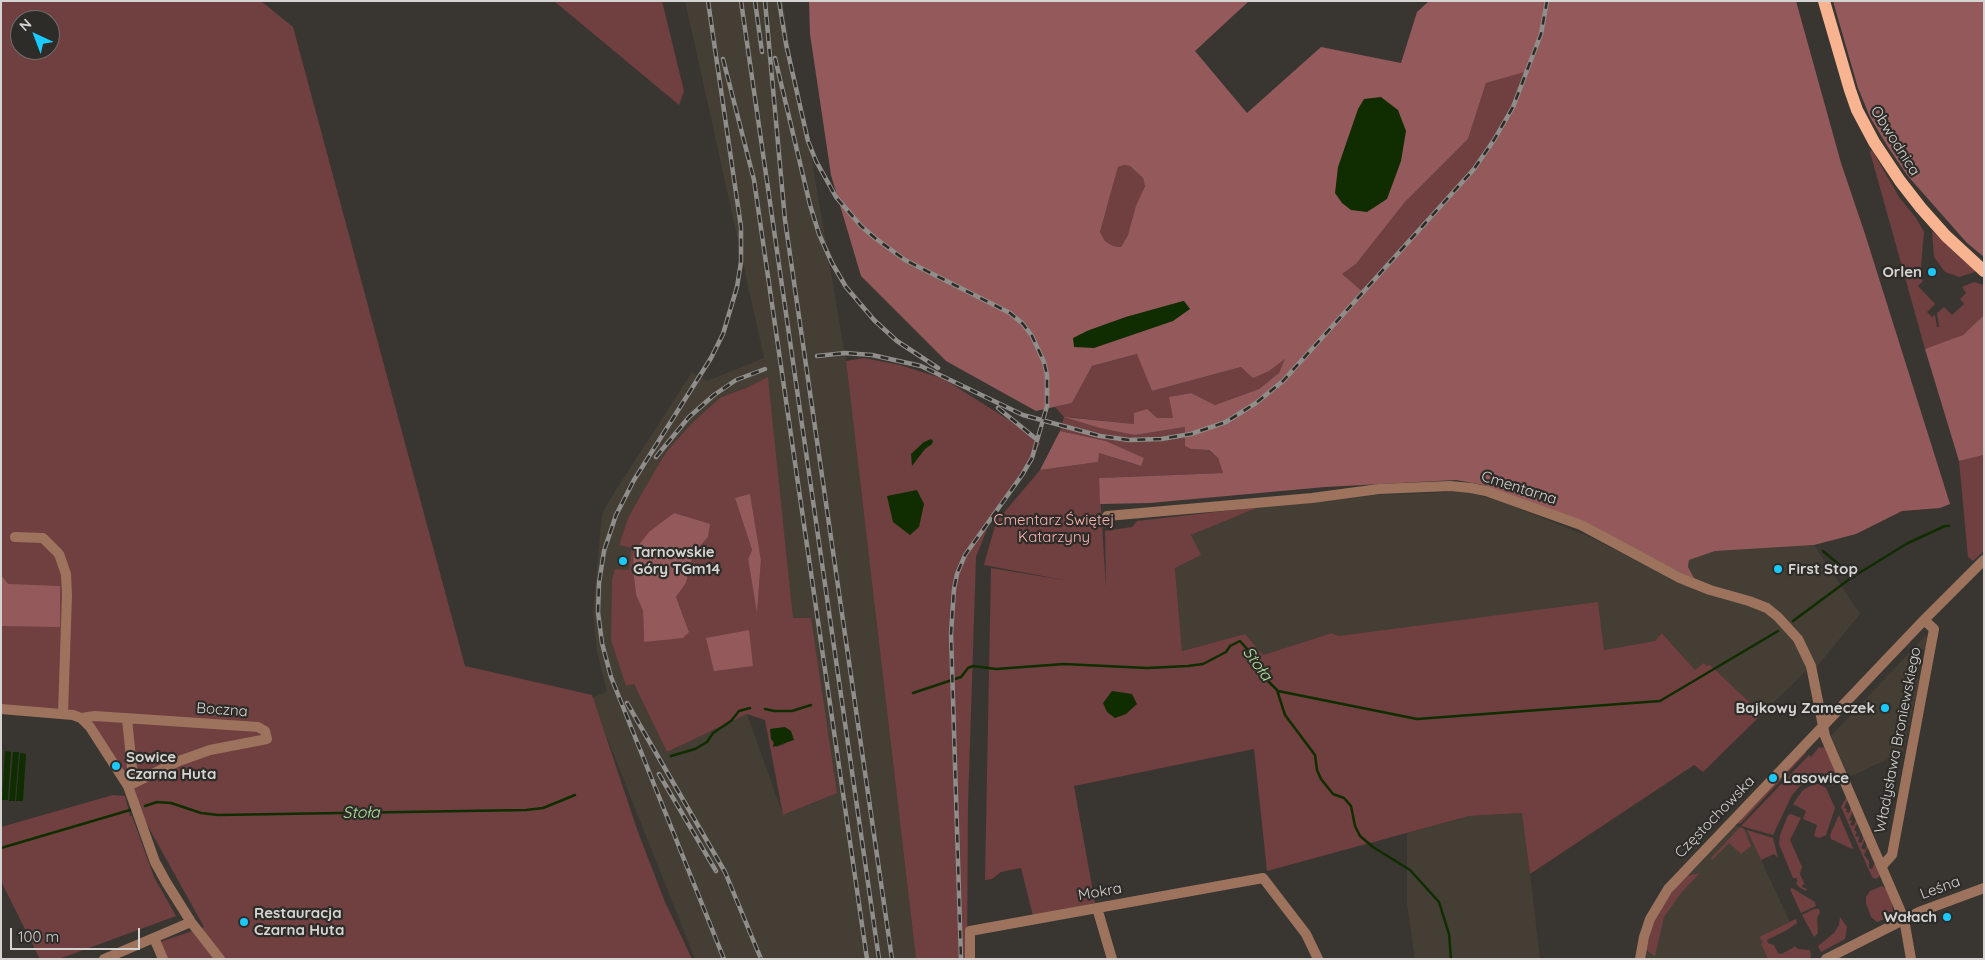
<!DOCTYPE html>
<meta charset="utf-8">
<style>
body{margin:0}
#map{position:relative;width:1985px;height:960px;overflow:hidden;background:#393632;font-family:Quicksand,sans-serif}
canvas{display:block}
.frame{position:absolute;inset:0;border:2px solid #d6d4d2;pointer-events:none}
.north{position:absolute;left:10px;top:10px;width:50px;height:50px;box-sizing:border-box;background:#2e2c28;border:1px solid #716f6c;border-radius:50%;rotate:317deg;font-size:14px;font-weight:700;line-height:20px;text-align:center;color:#d6d4d2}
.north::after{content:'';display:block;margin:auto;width:18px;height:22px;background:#1acafc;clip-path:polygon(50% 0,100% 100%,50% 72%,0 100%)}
.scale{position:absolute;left:10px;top:928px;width:130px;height:22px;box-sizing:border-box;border:2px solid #d6d4d2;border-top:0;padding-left:6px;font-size:15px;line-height:18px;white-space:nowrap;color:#d6d4d2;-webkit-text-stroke:4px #2e2c28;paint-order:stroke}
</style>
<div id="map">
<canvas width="1985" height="960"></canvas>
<div class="frame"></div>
<div class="north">N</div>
<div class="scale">100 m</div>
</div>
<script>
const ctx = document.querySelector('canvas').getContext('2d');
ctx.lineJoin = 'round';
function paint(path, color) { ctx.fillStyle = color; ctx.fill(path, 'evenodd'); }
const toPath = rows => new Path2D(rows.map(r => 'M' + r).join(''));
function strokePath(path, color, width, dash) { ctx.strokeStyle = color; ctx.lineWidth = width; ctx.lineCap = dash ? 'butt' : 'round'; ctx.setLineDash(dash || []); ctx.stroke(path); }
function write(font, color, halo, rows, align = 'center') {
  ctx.font = font + ' Quicksand,sans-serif'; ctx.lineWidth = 4.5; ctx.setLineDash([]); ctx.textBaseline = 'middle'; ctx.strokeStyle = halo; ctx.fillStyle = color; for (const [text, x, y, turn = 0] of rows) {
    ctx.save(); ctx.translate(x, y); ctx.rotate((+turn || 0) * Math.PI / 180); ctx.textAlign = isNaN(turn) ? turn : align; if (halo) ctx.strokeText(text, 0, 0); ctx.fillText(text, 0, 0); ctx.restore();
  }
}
paint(toPath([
 [685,1,783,1,794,77,811,155,846,361,916,959,695,959,591,698,607,692,597,651,593,612,602,515,609,501,692,372,707,381,764,358],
 [768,378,796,653,807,700,821,800,783,815,747,714,667,752,634,683,625,686,631,548,619,545,628,518,666,452,693,422,721,397,746,388],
 [1453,492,1471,493,1502,502,1590,537,1681,583,1694,578,1688,567,1689,560,1715,551,1814,545,1860,614,1815,669,1806,671,1762,714,1709,664,1695,670,1663,633,1655,641,1604,650,1598,603,1338,636,1332,633,1263,655,1245,634,1182,651,1175,568,1200,555,1191,535,1259,507,1379,495],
 [1925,636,1929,639,1927,648,1919,651,1914,677,1919,680,1903,752,1849,777,1831,736],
 [1523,813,1540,959,1415,959,1407,904,1407,833,1469,816],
 [1734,825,1747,830,1790,922,1759,937,1764,942,1761,944,1768,959,1646,959,1646,949,1675,888]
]), '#443e34');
paint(toPath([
 [1,1,261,1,293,27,465,666,592,695,638,832,665,902,692,959,164,959,157,943,204,927,85,713,1,708],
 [20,20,50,20,50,50,20,50],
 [554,1,662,1,684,91,679,105],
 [1528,70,1513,107,1494,140,1474,169,1363,292,1342,274,1356,264,1405,202,1468,139,1486,83],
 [1872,150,1899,197,1916,218,1924,232,1920,277,1923,281,1918,286,1935,304,1927,312,1932,317,1935,315,1937,327,1939,327,1937,313,1944,307,1952,315,1964,304,1960,299,1966,293,1962,287,1974,282,1984,285,1984,315,1963,335,1934,347,1925,349,1870,152],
 [1124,165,1130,166,1143,178,1145,185,1128,235,1121,247,1113,246,1105,241,1100,232,1116,174,1118,167],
 [1932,231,1975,271,1975,272,1959,277,1945,272,1934,257],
 [1138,354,1152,391,1241,367,1269,371,1286,358,1279,373,1259,389,1215,405,1191,393,1170,397,1173,418,1157,418,1134,424,1068,417,1135,435,1185,427,1185,446,1192,449,1208,450,1218,458,1223,473,1099,478,1106,588,1105,531,1132,527,1137,521,1259,507,1191,535,1201,555,1175,568,1182,651,1245,634,1263,655,1332,633,1338,636,1598,602,1604,650,1655,641,1662,633,1695,670,1704,663,1707,666,1709,664,1762,714,1703,772,1694,765,1530,874,1522,813,1469,816,1267,871,1254,749,1074,786,1095,903,1033,916,1021,868,1001,872,992,879,985,880,991,568,1069,581,984,565,996,522,1040,470,1097,462,1099,453,1140,466,1143,458,1106,441,1060,431,1064,417,1055,407,1072,403,1092,366],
 [864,358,900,365,944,379,1023,429,1040,444,989,524,976,557,968,805,967,959,916,959,846,361],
 [768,377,793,618,811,618,837,793,783,815,765,720,747,714,667,752,634,684,626,686,611,640,612,580,615,569,629,570,631,548,619,545,628,518,642,493,666,452,693,422,721,397,746,388],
 [750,495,761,560,757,611,748,559,752,550,735,498],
 [674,513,685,517,708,537,693,554,686,583,676,597,689,632,644,642,643,611,636,595,633,570],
 [782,727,785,744,776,747,771,739,771,734,773,728,779,729],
 [1984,455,1984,551,1973,561,1968,557,1959,461],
 [1819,747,1822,748,1824,747,1826,750,1839,779,1836,783,1832,785,1823,779,1824,773,1807,774,1808,780,1799,787,1792,795,1773,835,1741,826,1809,755,1811,757],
 [1805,751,1806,753,1740,824,1736,822],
 [1814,784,1819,784,1826,788,1835,808,1826,835,1820,838,1814,836,1817,825,1803,819,1806,811,1793,804,1803,790],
 [113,795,125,796,130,816,132,816,154,877,176,916,59,959,40,959,1,881,1,827],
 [1847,796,1848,799,1844,808,1847,809,1846,812,1849,813,1851,807,1853,811,1849,820,1852,821,1850,825,1854,826,1856,820,1858,822,1854,830,1857,832,1855,836,1859,837,1861,831,1858,842,1861,843,1864,837,1865,839,1861,848,1865,850,1867,844,1868,846,1864,855,1869,861,1869,868,1872,869,1875,862,1880,873,1879,877,1875,879,1872,877,1841,807],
 [1791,814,1801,818,1790,840,1802,867,1800,874,1805,885,1803,884,1802,887,1807,889,1806,891,1799,887,1796,883,1798,881,1796,878,1793,878,1779,844,1780,835,1788,815],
 [1839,815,1853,848,1852,849,1831,839,1830,835],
 [1740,827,1744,829,1751,846,1741,854,1729,843,1712,860,1711,858],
 [1747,830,1773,838,1778,858,1774,854,1761,860],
 [1700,873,1681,893,1664,917,1655,956,1650,953,1646,949,1655,917,1675,888,1686,876],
 [1882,886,1886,889,1892,901,1893,913,1889,917,1877,922,1871,917,1866,903,1866,897,1870,891],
 [1792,888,1815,902,1816,906,1801,913,1790,889],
 [1814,909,1819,909,1820,912,1817,918,1818,933,1814,937,1802,915],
 [1840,917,1847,927,1845,939,1821,952,1818,946,1834,933,1839,925],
 [1796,919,1797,923,1787,930,1767,940,1768,943,1774,945,1778,953,1781,954,1793,948,1794,946,1798,949,1810,950,1811,957,1808,959,1768,959,1761,944,1763,942,1759,937]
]), '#703f40');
paint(toPath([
 [809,1,1249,1,1195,51,1247,113,1321,47,1401,63,1417,12,1429,1,1796,1,1841,163,1865,234,1950,504,1940,508,1902,511,1856,534,1814,545,1715,551,1689,560,1688,567,1694,578,1689,577,1583,522,1484,485,1456,480,1325,487,1150,503,1100,504,1099,478,1223,473,1218,458,1209,450,1191,449,1185,446,1185,427,1135,435,1100,428,1064,417,1134,424,1134,413,1147,409,1157,418,1173,418,1169,397,1191,393,1215,405,1259,389,1279,373,1285,359,1269,371,1253,378,1241,367,1152,391,1137,354,1092,366,1072,403,1036,411,946,361,861,276,831,175,810,34],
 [1528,71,1513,107,1494,140,1474,169,1363,292,1342,274,1356,264,1405,202,1468,139,1486,83],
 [1124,165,1130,166,1143,178,1145,186,1136,206,1128,235,1121,247,1113,246,1105,241,1100,232,1116,174,1118,167],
 [1183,301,1190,309,1087,331,1126,317],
 [1833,1,1984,1,1984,257,1967,243,1907,175,1888,147,1870,117,1858,88],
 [1984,315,1984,455,1959,461,1925,349,1963,335],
 [1060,431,1106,441,1144,458,1141,466,1099,453,1098,462,1040,470],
 [750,494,761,560,757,613,748,559,752,550,735,498],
 [674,513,710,524,708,537,693,554,686,583,676,597,689,632,683,638,644,642,643,611,636,595,633,570,634,551,649,532],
 [1,575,8,584,60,586,60,627,1,626],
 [749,630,753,666,714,671,706,638]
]), '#945a5b');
paint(toPath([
 [1381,97,1398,110,1406,131,1401,161,1387,199,1367,212,1351,210,1342,203,1335,193,1338,167,1358,109,1364,99],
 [1184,301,1190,309,1173,321,1094,348,1074,347,1073,338,1087,331,1126,317],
 [931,439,933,441,932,444,925,449,912,466,911,454,924,442],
 [917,490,924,504,919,527,910,535,893,522,887,496],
 [1112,691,1132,694,1137,704,1126,714,1115,718,1107,712,1103,703],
 [785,727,791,731,794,740,773,747,774,742,771,739,770,729],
 [5,751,11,752,8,800,2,800],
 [13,752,19,752,15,801,9,801],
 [20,753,26,754,23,801,16,801]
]), '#102d01');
strokePath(toPath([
 [1823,551,1854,577],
 [1793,621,1851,578,1908,543,1945,526,1949,526],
 [1278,691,1417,719,1660,701,1778,631],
 [913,693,961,677,968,668,973,666,996,669,1064,664,1147,668,1188,666,1203,664,1226,652,1230,646,1240,641,1254,657,1259,672,1277,690,1285,715,1315,755,1317,770,1321,779,1333,794,1344,798,1351,806,1355,826,1360,836,1373,847,1410,870,1439,902,1449,934,1451,959],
 [765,709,774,711,792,711,811,705],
 [671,756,695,749,707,742,713,733,731,721,739,711,750,708],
 [145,806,157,802,171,803,201,813,218,815,526,810,543,808,575,795],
 [1,848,130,810]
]), '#102d01', 2.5);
strokePath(toPath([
 [1107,516,1312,498,1379,489,1450,486,1471,488,1486,491,1581,525,1680,578,1710,590,1749,601,1767,608,1778,617,1798,639,1811,666,1825,736,1904,919,1911,959],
 [15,537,43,538,59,554,66,574,67,595,63,713],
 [1,709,73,715,81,718,90,727,128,786,155,862,166,882,191,922,220,959],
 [81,718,95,716,258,727,265,731,267,739,210,750,179,761,128,786],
 [127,719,132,768,128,786],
 [1882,866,1892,855,1934,629,1924,620],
 [1097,908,1112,959],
 [154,938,163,959],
 [104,959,191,922],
 [970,959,970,931,1263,878,1306,934,1318,959],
 [1640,959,1644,937,1650,919,1668,889,1924,620,1984,560],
 [1826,959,1919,912,1984,888]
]), '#9d735e', 10);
strokePath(toPath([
 [1824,1,1850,90,1857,110,1874,142,1900,181,1921,208,1946,236,1984,271]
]), '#f8b390', 12);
const rail = toPath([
 [708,1,741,227,741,262,737,287,723,334,711,358,634,480,616,515,604,551,599,583,598,612,602,643,611,677,724,959],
 [741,1,879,959],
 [755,1,762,52],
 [765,1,785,220,892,959],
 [779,1,786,44,808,141,816,161,836,197,861,226,875,238,905,260,1010,313,1023,324,1032,336,1044,362,1047,375,1047,406,1032,458,1022,475,965,555,957,574,954,589,951,634,961,959],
 [775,58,810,205,819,234,832,263,846,287,874,320,897,341,938,368],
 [723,59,754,180,867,959],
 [817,356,845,353,872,355,921,366,1023,415,1100,436,1129,440,1161,439,1191,434,1226,422,1256,403,1283,381,1474,169,1494,140,1513,107,1541,34,1547,1],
 [998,408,1035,438],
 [656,457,689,417,714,395,736,380,765,369],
 [627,703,725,872,761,959],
 [659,774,716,871]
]);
strokePath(rail, '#908e8b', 4.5);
strokePath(rail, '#2e2c28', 2.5, [8]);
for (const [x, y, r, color] of [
 [1932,272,5,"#1acafc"],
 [623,561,5,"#1acafc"],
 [1778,569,5,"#1acafc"],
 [1885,708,5,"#1acafc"],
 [116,766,5,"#1acafc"],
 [1773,778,5,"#1acafc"],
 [1947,917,5,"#1acafc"],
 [244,922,5,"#1acafc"]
]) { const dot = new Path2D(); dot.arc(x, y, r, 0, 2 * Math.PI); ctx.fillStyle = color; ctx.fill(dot); strokePath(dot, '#2e2c28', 2); }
write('15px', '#d6d4d2', '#2e2c28', [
 ["Obwodnica",1895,141,58],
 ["Cmentarna",1519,488,18],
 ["Boczna",222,710,4],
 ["Władysława Broniewskiego",1898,740,-79],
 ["Częstochowska",1715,817,-46],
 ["Leśna",1940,888,-20],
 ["Mokra",1100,892,-10]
]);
write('bold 15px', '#d6d4d2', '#2e2c28', [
 ["Orlen",1922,272,"right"],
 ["Tarnowskie",633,552],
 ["Góry TGm14",633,569],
 ["First Stop",1788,569],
 ["Bajkowy Zameczek",1875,708,"right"],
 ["Sowice",126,757],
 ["Czarna Huta",126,774],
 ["Lasowice",1783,778],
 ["Restauracja",254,913],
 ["Czarna Huta",254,930],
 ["Wałach",1937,917,"right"]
], 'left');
write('15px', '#fab0b1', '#2e2c28', [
 ["Cmentarz Świętej",1054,520],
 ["Katarzyny",1054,537]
]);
write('italic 16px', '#b1e29c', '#2e2c28', [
 ["Stoła",1257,664,54],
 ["Stoła",361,813,-1]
]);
</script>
